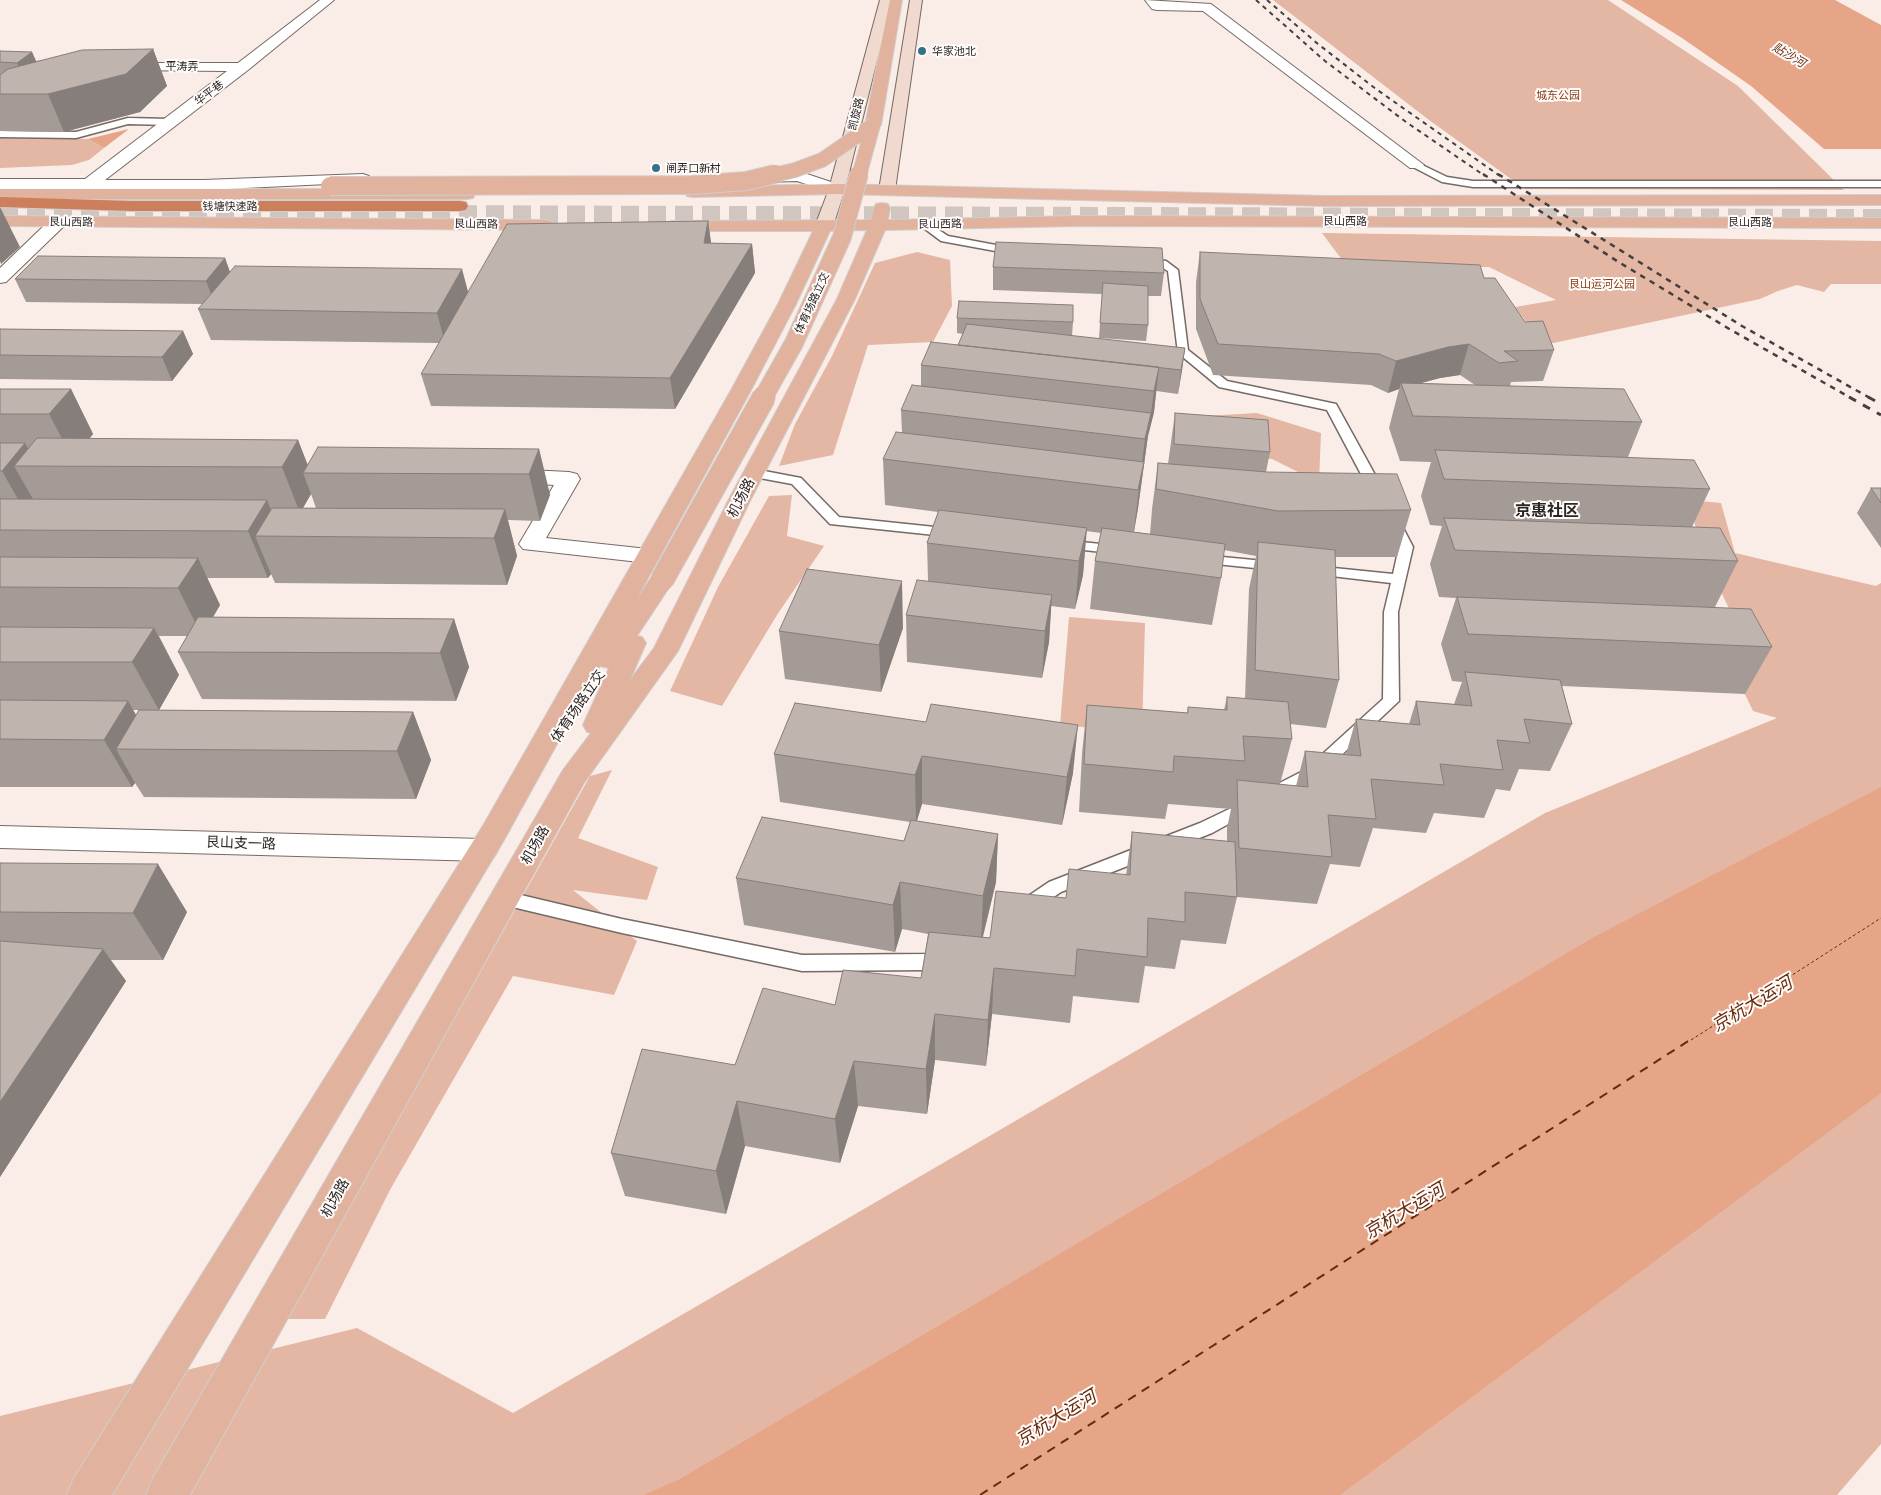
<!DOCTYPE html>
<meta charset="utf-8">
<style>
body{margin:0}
canvas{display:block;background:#faede7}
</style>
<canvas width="1881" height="1495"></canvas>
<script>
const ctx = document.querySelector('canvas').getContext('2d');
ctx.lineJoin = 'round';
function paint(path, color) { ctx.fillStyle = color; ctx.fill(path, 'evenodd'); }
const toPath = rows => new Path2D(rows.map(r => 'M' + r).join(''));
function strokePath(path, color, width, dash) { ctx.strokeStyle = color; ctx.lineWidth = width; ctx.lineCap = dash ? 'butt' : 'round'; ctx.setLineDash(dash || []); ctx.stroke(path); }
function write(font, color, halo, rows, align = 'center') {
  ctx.font = font + ' Commissioner,"Noto Sans SC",sans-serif'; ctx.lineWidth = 4; ctx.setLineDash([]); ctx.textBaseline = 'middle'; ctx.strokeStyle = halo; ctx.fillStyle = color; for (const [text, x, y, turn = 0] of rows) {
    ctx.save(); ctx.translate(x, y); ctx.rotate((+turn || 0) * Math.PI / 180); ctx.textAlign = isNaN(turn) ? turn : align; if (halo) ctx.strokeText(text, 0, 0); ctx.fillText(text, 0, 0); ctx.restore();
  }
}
paint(toPath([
 [1273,0,1608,0,1738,86,1844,190,1525,189,1429,120],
 [0,138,88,139,104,148,89,160,72,165,0,168],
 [1322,233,1881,241,1881,284,1831,284,1824,292,1797,285,1778,291,1760,299,1544,345,1515,307,1556,300,1489,267,1348,268],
 [917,252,950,260,952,306,933,342,868,345,833,455,779,466,795,424,832,356,875,263],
 [1257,413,1321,433,1318,506,1300,473,1272,459,1176,450,1186,417],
 [792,495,787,536,824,546,777,615,722,706,670,691,718,587,769,496],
 [1689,500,1721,503,1735,553,1876,586,1881,583,1881,1444,1837,1495,0,1495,0,1416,357,1328,513,1413,1545,813,1777,718,1753,711,1716,634,1736,623,1701,550],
 [1069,617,1145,623,1142,732,1060,725],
 [612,770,578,838,658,867,647,900,573,890,637,941,614,995,513,976,391,1188,325,1319,286,1319,590,776]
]), '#e3b7a4');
paint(toPath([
 [1621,0,1835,0,1881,25,1881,149,1824,149,1751,86,1682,38],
 [129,129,104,148,88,139],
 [1881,787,1881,1093,1340,1495,644,1495,680,1479,1594,937]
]), '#e7a588');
strokePath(toPath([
 [1691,1040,1881,918]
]), '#662b0c', 1, [3, 2.5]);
strokePath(toPath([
 [980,1495,1693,1038]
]), '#662b0c', 2, [9, 7]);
strokePath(toPath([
 [0,213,1881,218]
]), '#d1c5c0', 18, [18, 9]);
const lane = toPath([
 [128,118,169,119,173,122,169,125,128,124,76,138,0,137,0,131,76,132,128,118],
 [1416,162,1447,177,1473,181,1881,181,1881,187,1473,187,1442,182,1413,167,1411,165,1416,162],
 [925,221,948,236,1017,249,1022,252,1017,255,941,241,921,226,920,224,925,221],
 [1141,258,1166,261,1178,270,1188,350,1227,381,1336,404,1385,493,1383,496,1373,496,1371,493,1327,410,1219,387,1178,353,1168,271,1159,266,1137,263,1136,261,1141,258],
 [754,469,801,478,839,517,954,529,961,533,954,537,830,524,792,484,749,476,747,473,749,470,754,469],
 [1393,518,1400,522,1413,547,1398,612,1399,701,1317,778,1276,799,1270,801,1264,799,1262,795,1264,791,1305,770,1383,699,1384,612,1391,583,1314,574,1309,573,1307,570,1309,567,1314,566,1393,574,1399,547,1386,522,1393,518],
 [1062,540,1120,546,1127,550,1120,554,1057,547,1055,544,1057,541,1062,540],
 [1202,555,1274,562,1279,563,1281,566,1279,569,1274,570,1197,562,1195,559,1197,556,1202,555],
 [1248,800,1254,802,1256,806,1254,810,1212,833,1061,892,1030,913,1024,915,1018,913,1015,908,1018,903,1049,882,1200,823,1248,800],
 [504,891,622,919,802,955,926,954,945,950,952,953,954,958,952,963,926,970,802,971,622,933,504,905,498,903,495,898,498,893,504,891]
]);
const street = toPath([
 [320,0,334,0,248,70,105,180,203,180,363,174,369,176,371,179,369,182,203,190,0,189,0,179,85,179,227,71,122,70,117,69,115,66,117,63,238,63,320,0],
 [1145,0,1211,4,1424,165,1422,168,1410,168,1203,11,1157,10,1152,9,1145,0],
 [798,171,843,186,845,189,843,192,837,194,797,181,761,182,755,180,753,177,755,174,761,172,798,171],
 [58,217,64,218,67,222,64,226,6,282,0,283,0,268,52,218,58,217],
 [509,469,569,472,577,474,580,479,546,538,648,549,656,551,660,556,656,561,648,563,523,549,519,544,554,485,501,481,498,476,501,471,509,469],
 [0,826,483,839,493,842,498,850,493,858,483,861,0,848,0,826]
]);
const secondary = toPath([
 [880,0,892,0,845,189,833,226,830,230,824,231,818,230,815,226,829,189,880,0],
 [910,0,922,0,895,190,893,194,887,195,881,194,879,190,910,0]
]);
const primary = toPath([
 [890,0,902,0,881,125,878,128,873,130,868,128,865,125,890,0],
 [837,184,1325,196,1881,195,1881,205,1325,206,837,194,693,197,687,196,685,192,687,188,693,187,837,184],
 [0,189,467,189,473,190,475,194,473,198,467,199,0,199,0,189],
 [882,203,888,204,890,208,888,220,1077,216,1881,218,1881,228,1077,226,885,230,855,299,751,499,678,651,584,783,190,1495,146,1495,152,1480,563,770,591,733,587,732,583,725,609,668,600,666,504,840,112,1495,67,1495,73,1480,484,824,730,392,778,304,813,231,673,231,667,230,664,226,667,222,673,221,871,220,874,208,876,204,882,203],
 [867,230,837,299,729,499,654,648,630,680,646,643,642,637,637,636,674,580,671,575,662,572,653,575,636,600,750,392,796,304,830,231,867,230],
 [0,216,545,220,551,221,554,225,551,229,545,230,0,226,0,216]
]);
const highway = toPath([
 [0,197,132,201,460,201,466,202,468,206,466,210,460,211,132,211,0,207,0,197]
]);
strokePath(lane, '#766a65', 3);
strokePath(street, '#766a65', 2);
strokePath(secondary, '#766a65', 2);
strokePath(primary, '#d0cfcf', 2);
strokePath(highway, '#d0cfcf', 2);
paint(lane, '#fff');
paint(street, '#fff');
paint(secondary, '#f0d9ce');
paint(primary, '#e1b29d');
paint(highway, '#cd7f5c');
strokePath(toPath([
 [1256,0,1325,61,1406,122,1485,176],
 [1267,0,1318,44,1376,89,1500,176]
]), '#453f3d', 2, [4.5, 4.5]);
strokePath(toPath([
 [1483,174,1617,261,1731,330,1851,398],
 [1498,174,1742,326,1870,398]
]), '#453f3d', 2.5, [5.5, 5.5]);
strokePath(toPath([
 [1849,397,1881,415],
 [1868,397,1881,404]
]), '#453f3d', 3, [8, 8]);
const primaryBridgeFar2 = toPath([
 [770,176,795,170,822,160,873,125],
 [859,176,873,125]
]);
const primaryBridgeFar1 = toPath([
 [330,186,693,185,746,181,775,174],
 [763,398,794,343,842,237,859,174]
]);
const primaryBridge = toPath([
 [662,580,764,397]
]);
strokePath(primaryBridgeFar2, '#d0cfcf', 16, []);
strokePath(primaryBridgeFar1, '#d0cfcf', 20, []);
strokePath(primaryBridge, '#d0cfcf', 25, []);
strokePath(primaryBridgeFar2, '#e1b29d', 14);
strokePath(primaryBridgeFar1, '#e1b29d', 18);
strokePath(primaryBridge, '#e1b29d', 23);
paint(toPath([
 [153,49,167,86,140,112,64,132,0,131,0,51,32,52,36,61],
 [708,221,711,243,752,244,755,273,675,409,431,406,421,374,439,343,211,340,198,309,203,304,26,302,15,279,225,258,230,272,468,292],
 [1200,252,1484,278,1525,322,1554,350,1543,381,1511,382,1510,386,1642,422,1628,457,1710,489,1692,527,1738,561,1715,607,1772,647,1745,694,1562,686,1572,724,1550,771,1519,769,1510,791,1496,789,1484,818,1434,813,1426,833,1373,828,1360,867,1330,864,1317,904,1237,897,1226,944,1181,940,1175,969,1145,966,1139,1003,1073,996,1070,1023,992,1014,986,1066,935,1060,927,1114,858,1106,840,1163,745,1146,726,1214,625,1196,611,1153,735,1065,835,1005,921,978,928,934,902,929,895,952,744,925,736,878,904,841,910,822,780,802,774,754,795,703,1073,773,1062,825,922,804,917,821,998,834,996,882,983,937,990,938,1066,898,1126,875,1132,832,1227,841,1227,828,1231,809,1168,804,1165,819,1079,812,1082,753,1087,705,1187,713,1188,707,1224,710,1227,697,1245,699,1249,589,1256,556,1224,550,1221,578,1212,625,1090,609,1095,561,1101,533,1086,531,1083,575,1075,609,1051,606,1049,642,1042,678,907,662,906,615,928,581,927,543,938,512,885,505,883,459,902,433,901,410,921,386,921,365,958,345,963,334,957,333,957,318,1073,322,1072,336,1185,348,1178,394,1156,391,1154,412,1148,436,1138,508,1134,532,1150,534,1152,509,1158,463,1168,464,1175,413,1270,452,1266,472,1411,510,1397,557,1335,557,1339,680,1326,728,1290,724,1292,739,1280,784,1296,786,1305,751,1346,754,1356,719,1409,724,1416,701,1454,704,1462,682,1452,681,1441,644,1456,598,1439,597,1430,564,1442,526,1430,525,1421,496,1431,462,1400,461,1389,428,1399,389,1388,393,1371,385,1213,375,1196,329,1196,282],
 [1460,375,1475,385,1421,383,1440,378],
 [993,267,1164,273,1161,296,1148,296,1148,325,1146,341,1099,338,1102,294,993,290],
 [0,329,183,331,193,354,172,381,0,379],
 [0,389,71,389,93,434,89,439,298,440,307,465,539,449,550,495,540,521,508,520,517,556,507,585,275,583,271,574,268,578,207,578,220,605,213,617,454,619,469,667,456,701,202,699,178,652,187,636,159,636,179,675,159,710,413,712,431,760,416,799,144,797,135,783,132,787,0,787],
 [311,494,316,508,303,508],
 [133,710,139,710,136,715],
 [1871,488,1881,488,1881,548,1857,513],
 [903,628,881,692,785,679,779,631],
 [0,863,187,912,163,960,110,960,126,981,0,1177]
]), '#a59b96');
paint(toPath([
 [153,49,167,86,140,112,64,132,48,94],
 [32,52,43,77,29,88,17,63],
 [0,207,20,247,1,264,0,261],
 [708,221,712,250,704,243],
 [752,244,755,273,675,409,670,378],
 [225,258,233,281,215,304,206,281],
 [462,269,470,299,445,343,437,313],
 [183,331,193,354,172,381,162,357],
 [1469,344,1460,375,1440,378,1403,388,1401,383,1399,389,1388,393,1396,361,1448,347],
 [1185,348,1182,371,1178,394,1181,370],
 [1159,367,1154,412,1148,436,1154,391],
 [71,389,93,434,73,459,49,414],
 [1151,413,1138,508,1133,537,1145,439],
 [298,440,311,473,303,473,311,494,300,513,282,467],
 [25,443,38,466,14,466,37,506,28,517,2,471],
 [539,449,550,495,540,521,529,474],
 [267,500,281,536,255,536,271,574,268,578,248,531],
 [505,509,517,556,507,585,494,538],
 [1087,528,1083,575,1075,609,1079,561],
 [198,558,220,605,202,636,178,588],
 [902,581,903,628,881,692,879,645],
 [1052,595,1049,642,1042,678,1045,631],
 [454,619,469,667,456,701,440,653],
 [154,628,179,675,159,710,132,662],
 [128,701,155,748,116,749,135,783,132,787,104,740],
 [413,712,431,760,416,799,397,751],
 [1078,725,1073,773,1062,825,1067,777],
 [922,756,922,804,916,823,915,775],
 [998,834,996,882,981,943,983,896],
 [158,864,187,912,163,960,133,913],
 [900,882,902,929,895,952,893,905],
 [103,949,126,981,0,1177,0,1102],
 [994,968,992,1014,986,1066,988,1020],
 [935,1014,935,1060,927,1114,926,1069],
 [854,1061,858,1106,840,1163,835,1119],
 [737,1101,745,1146,726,1214,716,1171]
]), '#867e7a');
const building = toPath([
 [153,49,126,74,48,94,0,94,0,75,8,69,82,50,153,49],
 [0,51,32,52,17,63,0,62,0,51],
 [708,221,704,243,752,244,670,378,421,374,507,224,708,221],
 [996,242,1162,248,1164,273,993,267,996,242],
 [1200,252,1480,265,1484,278,1495,278,1525,322,1543,321,1554,350,1504,351,1518,361,1499,363,1469,344,1448,347,1396,361,1379,354,1218,344,1200,299,1200,252],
 [38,256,225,258,206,281,15,279,38,256],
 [235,266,462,269,437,313,198,309,235,266],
 [1103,283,1148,286,1148,325,1100,323,1103,283],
 [959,301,1073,305,1073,322,957,318,959,301],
 [967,324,1185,348,1181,370,958,345,967,324],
 [0,329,183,331,162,357,0,355,0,329],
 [931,342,1159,367,1154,391,921,365,931,342],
 [1401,383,1624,389,1642,422,1413,416,1401,383],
 [912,385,1151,413,1145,439,901,410,912,385],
 [0,389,71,389,49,414,0,414,0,389],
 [1175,413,1268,420,1270,452,1174,444,1175,413],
 [896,432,1144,462,1138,490,883,459,896,432],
 [37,438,298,440,282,467,14,466,37,438],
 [0,443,25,443,2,471,0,471,0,443],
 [318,447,539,449,529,474,303,473,318,447],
 [1435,450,1694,460,1710,489,1444,479,1435,450],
 [1158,463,1267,472,1397,474,1411,510,1278,511,1156,489,1158,463],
 [1871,488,1881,488,1881,503,1871,488],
 [0,499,267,500,248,531,0,530,0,499],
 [272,508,505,509,494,538,255,536,272,508],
 [939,510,1087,528,1079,561,927,543,939,510],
 [1444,518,1720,528,1738,561,1455,550,1444,518],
 [1102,528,1225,544,1221,578,1095,561,1102,528],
 [1258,542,1335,550,1339,680,1255,670,1258,542],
 [0,557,198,558,178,588,0,587,0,557],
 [807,569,902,581,879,645,779,631,807,569],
 [917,580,1052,595,1045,631,906,615,917,580],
 [1457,597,1751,609,1772,647,1468,634,1457,597],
 [198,617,454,619,440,653,178,652,198,617],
 [0,627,154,628,132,662,0,662,0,627],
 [1465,672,1560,680,1572,724,1524,719,1530,743,1497,740,1503,770,1440,764,1444,785,1371,779,1376,819,1328,815,1332,857,1239,848,1237,780,1308,787,1305,751,1361,756,1356,719,1420,725,1416,701,1472,706,1465,672],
 [1227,697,1288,702,1292,739,1243,736,1245,761,1174,756,1173,772,1084,764,1087,705,1188,713,1188,707,1227,710,1227,697],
 [0,700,128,701,104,740,0,739,0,700],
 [795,703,926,722,931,704,1078,725,1067,777,922,756,915,775,774,754,795,703],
 [139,710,413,712,397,751,116,749,139,710],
 [762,817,904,841,911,820,998,834,983,896,900,882,893,905,736,878,762,817],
 [1132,832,1235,842,1237,897,1185,892,1185,922,1148,918,1147,957,1077,949,1075,976,994,968,988,1020,935,1014,926,1069,854,1061,835,1119,737,1101,716,1171,611,1153,642,1049,735,1065,763,988,835,1005,843,970,921,978,929,932,990,938,996,891,1066,898,1069,869,1130,875,1132,832],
 [0,863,158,864,133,913,0,912,0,863],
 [0,941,103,949,0,1102,0,941]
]);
paint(building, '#c0b4ae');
strokePath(building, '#867e7a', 1);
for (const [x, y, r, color] of [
 [922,51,5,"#357288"],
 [656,168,5,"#357288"]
]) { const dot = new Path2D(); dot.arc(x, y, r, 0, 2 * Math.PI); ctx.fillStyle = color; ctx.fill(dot); strokePath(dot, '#fffcfb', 2); }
write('11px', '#2b2624', '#fffcfb', [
 ["华家池北",932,51],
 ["闸弄口新村",666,168]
], 'left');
write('11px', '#2b2624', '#fffcfb', [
 ["平涛弄",182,66],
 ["华平巷",209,93,-37],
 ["凯旋路",856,114,-76],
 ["钱塘快速路",230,206],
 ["艮山西路",1345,221],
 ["艮山西路",71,222,1],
 ["艮山西路",1750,222],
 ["艮山西路",476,224,1],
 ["艮山西路",940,224,-1],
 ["体育场路立交",812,303,-65]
]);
write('11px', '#883a11', '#fffcfb', [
 ["城东公园",1558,95],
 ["艮山运河公园",1602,284]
]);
write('italic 12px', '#662b0c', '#fffcfb', [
 ["贴沙河",1789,55,31]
]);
write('14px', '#2b2624', '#fffcfb', [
 ["机场路",741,498,-63],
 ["体育场路立交",578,706,-56],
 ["艮山支一路",241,843,2],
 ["机场路",535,845,-61],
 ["机场路",335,1198,-61]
]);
write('bold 16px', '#2b2624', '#fffcfb', [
 ["京惠社区",1547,511]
]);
write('italic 18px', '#662b0c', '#fffcfb', [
 ["京杭大运河",1752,1004,-31],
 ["京杭大运河",1404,1211,-31],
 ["京杭大运河",1056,1418,-31]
]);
</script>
